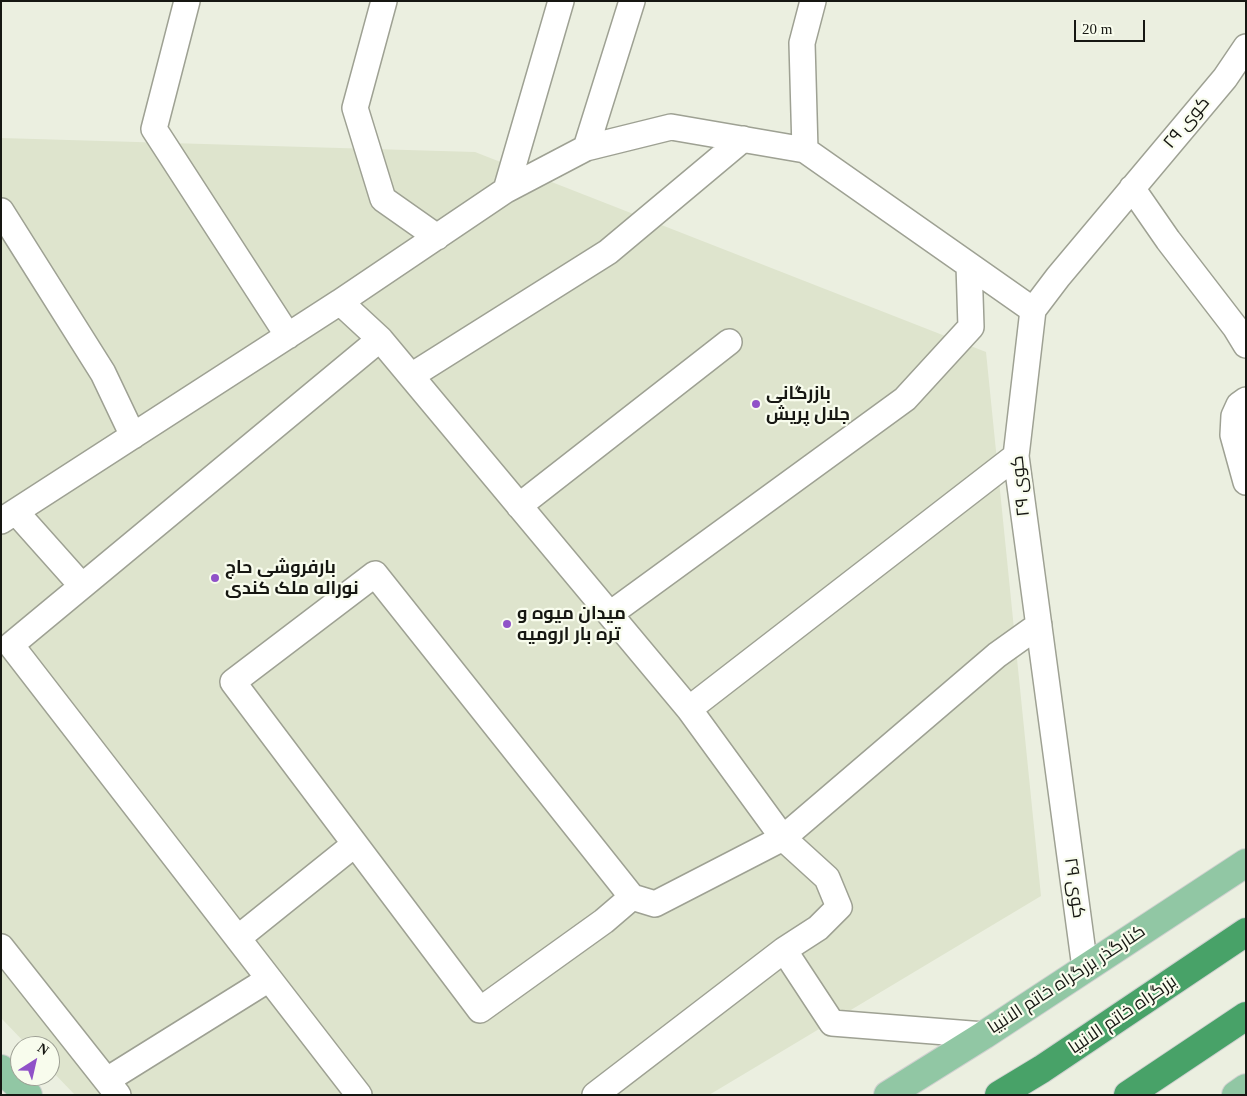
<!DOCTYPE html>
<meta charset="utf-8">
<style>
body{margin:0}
#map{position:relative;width:1247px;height:1096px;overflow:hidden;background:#ebefe0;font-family:"Times New Roman",serif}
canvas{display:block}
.frame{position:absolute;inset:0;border:2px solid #161712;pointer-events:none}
.north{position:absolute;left:10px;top:1036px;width:50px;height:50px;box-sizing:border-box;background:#f8fced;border:1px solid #9ea095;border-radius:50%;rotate:35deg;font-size:14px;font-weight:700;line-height:20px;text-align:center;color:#161712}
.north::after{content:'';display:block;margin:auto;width:18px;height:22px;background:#9052c8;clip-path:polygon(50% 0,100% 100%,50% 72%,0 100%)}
.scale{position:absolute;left:1074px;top:20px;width:71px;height:22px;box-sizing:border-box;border:2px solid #161712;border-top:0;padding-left:6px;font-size:15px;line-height:18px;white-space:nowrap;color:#161712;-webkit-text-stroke:4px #f8fced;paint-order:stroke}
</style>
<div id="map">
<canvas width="1247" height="1096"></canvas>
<div class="frame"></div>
<div class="north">N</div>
<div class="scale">20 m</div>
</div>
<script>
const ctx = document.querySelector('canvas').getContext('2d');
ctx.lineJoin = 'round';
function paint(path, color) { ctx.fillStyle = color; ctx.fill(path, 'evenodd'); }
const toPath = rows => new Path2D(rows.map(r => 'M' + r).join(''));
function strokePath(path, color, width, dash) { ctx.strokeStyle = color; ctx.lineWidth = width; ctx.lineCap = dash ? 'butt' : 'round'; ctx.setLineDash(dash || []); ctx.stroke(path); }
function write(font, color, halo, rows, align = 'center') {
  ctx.font = font + ' "Times New Roman",Cairo,serif'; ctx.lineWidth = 4.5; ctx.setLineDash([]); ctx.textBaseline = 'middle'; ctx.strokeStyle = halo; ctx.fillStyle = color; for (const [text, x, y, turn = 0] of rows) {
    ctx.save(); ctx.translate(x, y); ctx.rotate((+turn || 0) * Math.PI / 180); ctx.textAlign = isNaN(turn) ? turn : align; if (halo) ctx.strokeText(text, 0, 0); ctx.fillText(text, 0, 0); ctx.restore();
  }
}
paint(toPath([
 [1,138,475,152,986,352,1041,896,709,1095,75,1095,50,1069,50,1046,28,1046,1,1018]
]), '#dee4cd');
const minor = toPath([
 [187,1,154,129,288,336],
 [384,1,355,108,383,199,437,237],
 [586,148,632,1],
 [805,150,802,43,813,1],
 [1132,188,1168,240,1235,327,1246,345],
 [506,190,561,1],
 [1,211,103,373,133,436],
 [340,302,506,190,586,148,671,127,805,150,1033,310],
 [411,376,608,252,743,139],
 [1246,400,1239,405,1234,416,1233,435,1246,482],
 [519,506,729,342],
 [16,512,82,586],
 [1,521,340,302,380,339],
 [610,614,905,399,971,327,969,265],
 [689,709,1016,456],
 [632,897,604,921,480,1010,233,682,375,574,632,897,655,904,783,838,997,655,1039,625],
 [238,938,355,844],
 [1,947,118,1095],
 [1085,968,1016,456,1033,310,1058,277,1225,78,1246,47],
 [107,1080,269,979],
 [359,1095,11,645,380,339,689,709,783,838,827,878,839,907,818,928,784,950,832,1023,984,1035],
 [595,1095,784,950]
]);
const major = toPath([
 [1,1069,28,1095],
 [888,1095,984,1035,1246,863],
 [1236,1095,1246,1088]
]);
const highway = toPath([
 [999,1095,1042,1069,1246,932],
 [1128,1095,1246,1016]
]);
strokePath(minor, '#9ea193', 28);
strokePath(major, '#d0d1d0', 30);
strokePath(highway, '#d0d1d0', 30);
strokePath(minor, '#fff', 25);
strokePath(major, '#91c7a4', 28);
strokePath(highway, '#48a268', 28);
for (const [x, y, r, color] of [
 [756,404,5,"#9052c8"],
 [215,578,5,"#9052c8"],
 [507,624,5,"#9052c8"]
]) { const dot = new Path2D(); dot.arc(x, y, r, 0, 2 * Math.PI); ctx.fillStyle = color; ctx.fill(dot); strokePath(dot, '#f8fced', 2); }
write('18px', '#161712', '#f8fced', [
 ["کوی ۲۹",1187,123,-50],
 ["کوی ۲۹",1021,486,-96],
 ["کوی ۲۹",1074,888,82],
 ["کنارگذر بزرگراه خاتم الانبیا",1067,980,-33],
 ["بزرگراه خاتم الانبیا",1123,1015,-34]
]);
write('bold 18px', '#161712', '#f8fced', [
 ["بازرگانی",766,394],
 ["جلال پریش",766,415],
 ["بارفروشی حاج",225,568],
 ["نوراله ملک کندی",225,589],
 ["میدان میوه و",517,614],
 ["تره بار ارومیه",517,635]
], 'left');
</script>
